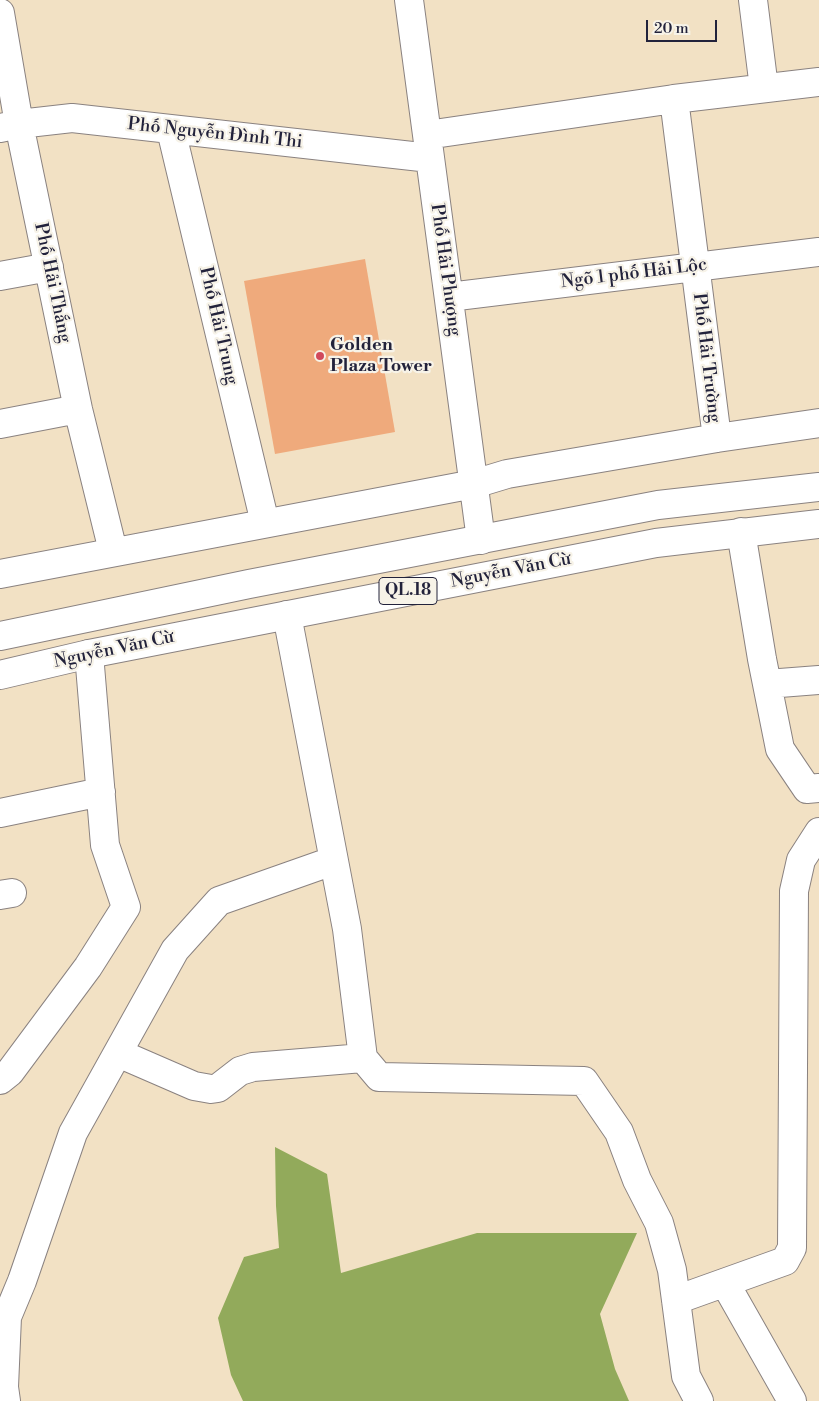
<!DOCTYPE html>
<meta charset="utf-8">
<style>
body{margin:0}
#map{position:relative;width:819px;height:1401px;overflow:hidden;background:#f2e1c4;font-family:"Libre Bodoni",serif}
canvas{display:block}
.scale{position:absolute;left:646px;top:20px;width:71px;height:22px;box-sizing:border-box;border:2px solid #22223b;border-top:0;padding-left:6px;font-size:15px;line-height:18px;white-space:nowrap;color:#22223b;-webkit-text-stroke:4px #f7f3e8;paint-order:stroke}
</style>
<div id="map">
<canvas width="819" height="1401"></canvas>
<div class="scale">20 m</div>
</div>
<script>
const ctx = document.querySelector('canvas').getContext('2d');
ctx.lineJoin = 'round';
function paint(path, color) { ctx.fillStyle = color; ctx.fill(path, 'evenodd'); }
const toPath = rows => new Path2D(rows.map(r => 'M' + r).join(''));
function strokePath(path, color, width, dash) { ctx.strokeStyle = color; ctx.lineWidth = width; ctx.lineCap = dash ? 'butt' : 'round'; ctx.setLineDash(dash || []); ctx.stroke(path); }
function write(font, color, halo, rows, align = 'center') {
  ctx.font = font + ' "Libre Bodoni",serif'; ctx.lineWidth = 4.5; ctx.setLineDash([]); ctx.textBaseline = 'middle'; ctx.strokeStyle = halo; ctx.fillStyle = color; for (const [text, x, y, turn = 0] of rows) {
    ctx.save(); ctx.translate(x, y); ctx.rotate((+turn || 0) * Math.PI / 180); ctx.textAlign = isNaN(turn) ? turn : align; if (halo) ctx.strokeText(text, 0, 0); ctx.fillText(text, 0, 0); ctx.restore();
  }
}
paint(toPath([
 [275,1147,327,1174,341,1273,477,1233,637,1233,600,1314,615,1369,629,1401,243,1401,231,1375,218,1318,244,1257,279,1248,276,1206]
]), '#92aa5b');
paint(toPath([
 [365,259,395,432,275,454,244,281]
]), '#efaa7c');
const minor = toPath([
 [409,0,481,540],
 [753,0,764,88],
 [0,13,19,124,78,409,113,551],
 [674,99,717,438],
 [0,128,19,124,72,118,430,158],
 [171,130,265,523],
 [427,135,674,99,819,82],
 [0,276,49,267],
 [449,297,819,252],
 [0,424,78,409],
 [741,532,762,659,780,749,807,789,819,788],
 [0,574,474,484,507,474,717,438,819,423],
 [287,615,347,929,363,1058,379,1077,584,1081,619,1132,637,1180,659,1223,672,1270,686,1376,699,1401],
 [767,684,819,680],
 [0,813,101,792],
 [0,895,12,893],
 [118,1053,194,1086,211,1089,218,1088,240,1071,253,1067,363,1058],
 [0,1080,10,1072,88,967,126,907,105,845,89,654],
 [725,1283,792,1401],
 [676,1300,785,1261,792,1248,794,891,801,860,819,832],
 [6,1401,4,1387,7,1317,22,1281,73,1133,175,950,219,901,324,864,334,862]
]);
const major = toPath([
 [0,636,249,584,658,505,819,487],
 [0,675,89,654,656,543,819,524]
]);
strokePath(minor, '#8a8280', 30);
strokePath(major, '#8a8280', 30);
strokePath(minor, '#fff', 28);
strokePath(major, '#fff', 28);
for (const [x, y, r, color] of [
 [320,356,5,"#d1495b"]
]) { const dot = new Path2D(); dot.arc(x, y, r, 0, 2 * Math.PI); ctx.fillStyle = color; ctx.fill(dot); strokePath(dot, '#f7f3e8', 2); }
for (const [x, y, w] of [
 [408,591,58]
]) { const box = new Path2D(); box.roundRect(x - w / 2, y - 13.5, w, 27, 4); ctx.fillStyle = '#f7f3e8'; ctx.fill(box); strokePath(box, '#22223b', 1); }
write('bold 16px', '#22223b', null, [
 ["QL.18",408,591]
]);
write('18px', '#22223b', '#f7f3e8', [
 ["Phố Nguyễn Đình Thi",215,134,6],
 ["Phố Hải Phượng",445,270,82],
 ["Ngõ 1 phố Hải Lộc",634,274,-7],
 ["Phố Hải Thắng",52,283,78],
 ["Phố Hải Trung",218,326,77],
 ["Phố Hải Trường",706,358,83],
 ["Nguyễn Văn Cừ",511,571,-11],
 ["Nguyễn Văn Cừ",114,650,-12]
]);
write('bold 18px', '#22223b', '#f7f3e8', [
 ["Golden",330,346],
 ["Plaza Tower",330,367]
], 'left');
</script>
